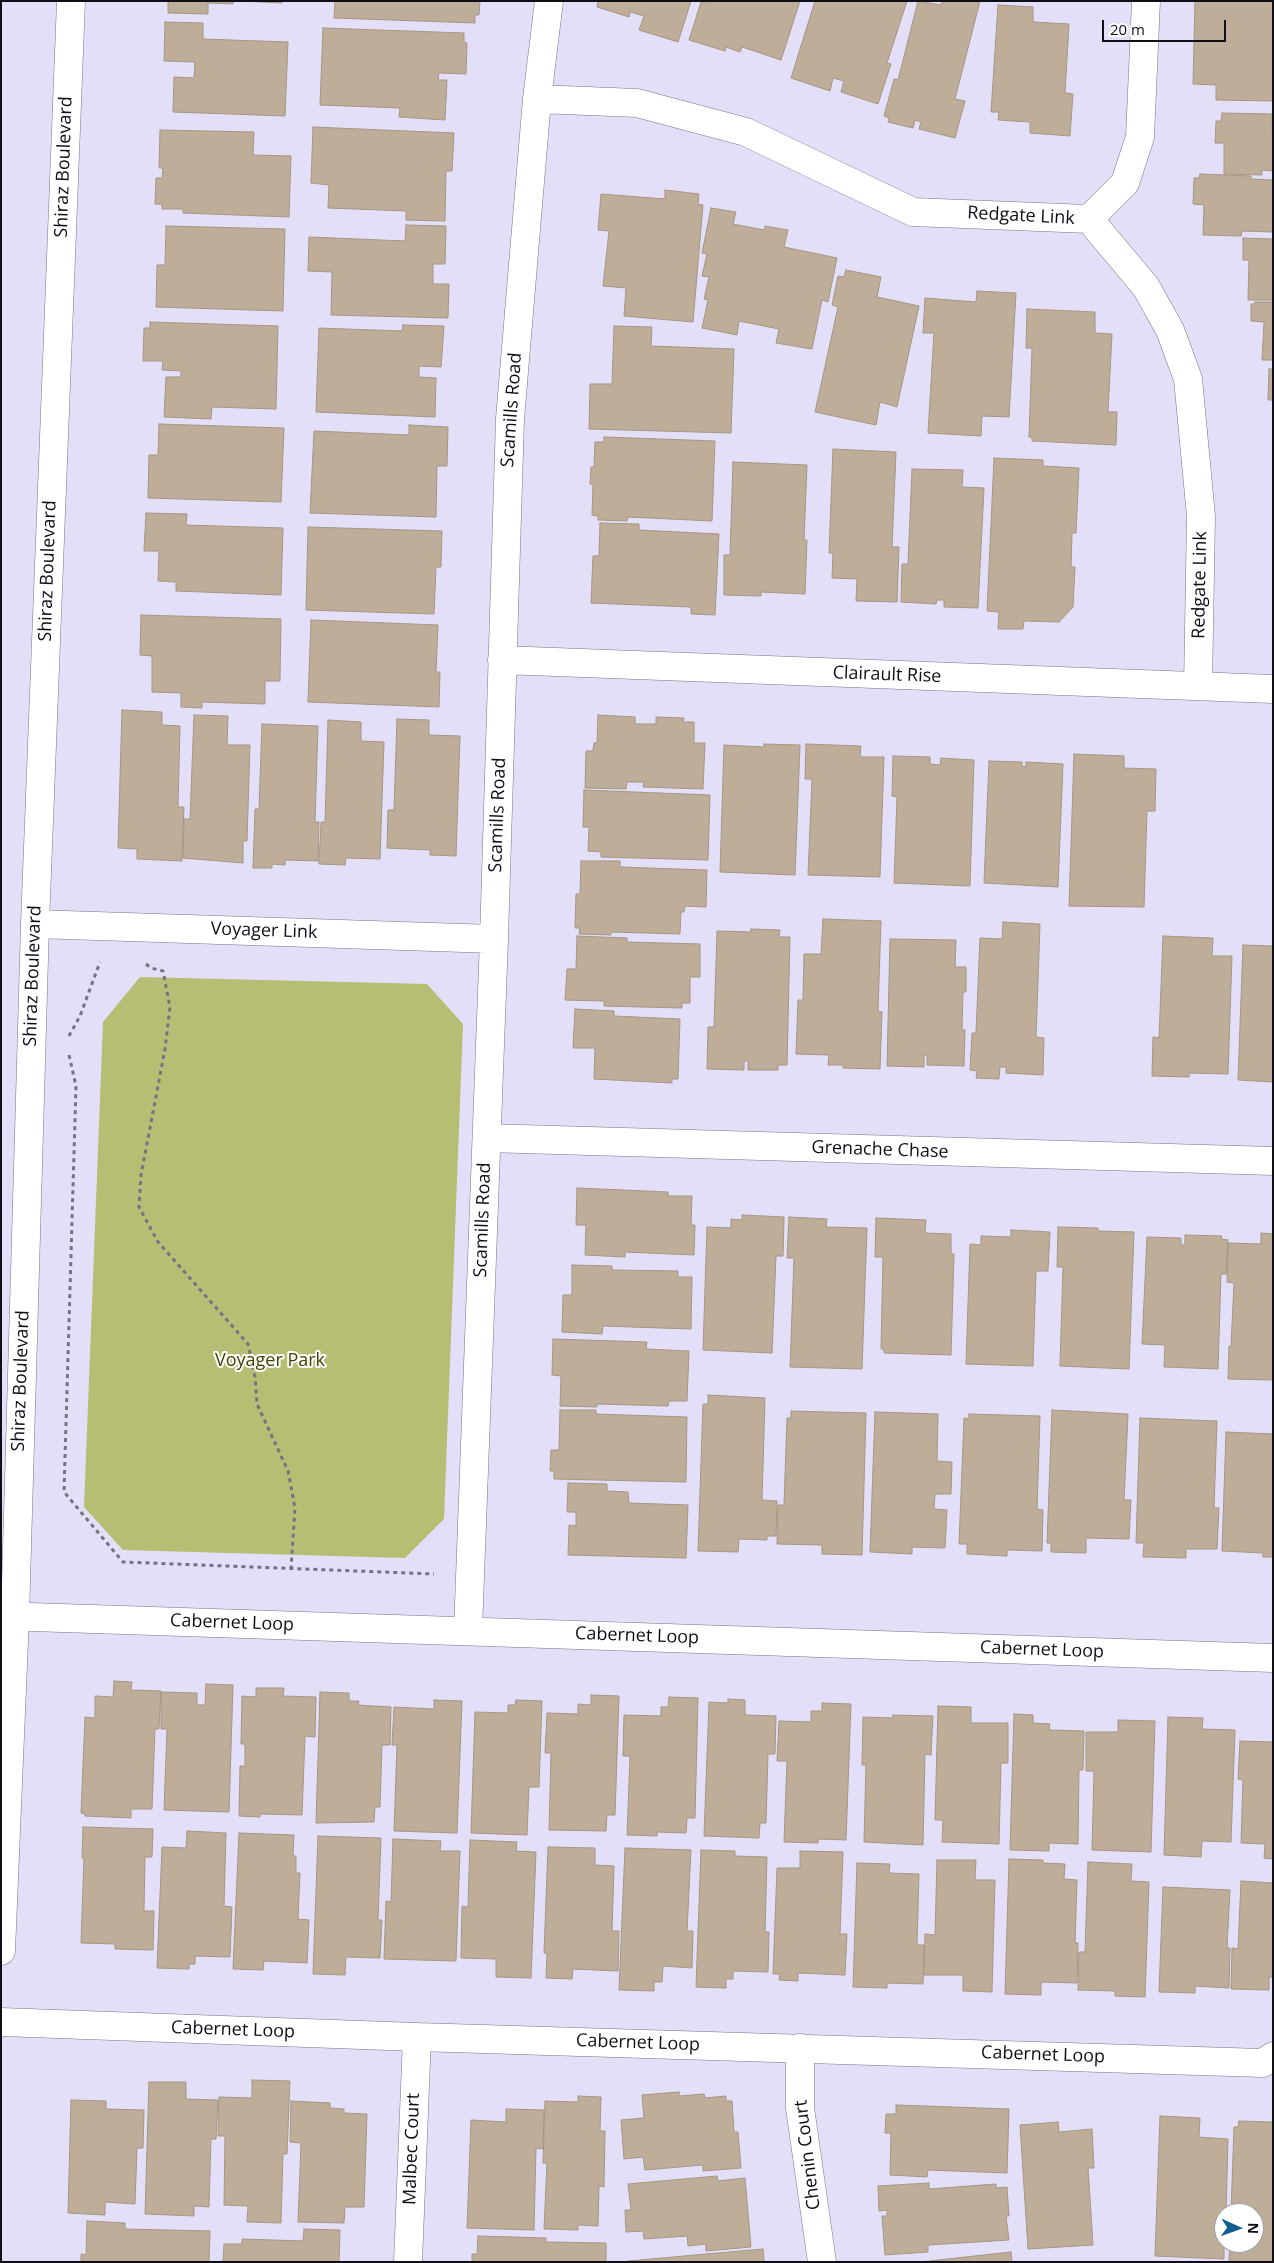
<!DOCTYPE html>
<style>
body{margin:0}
#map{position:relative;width:1274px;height:2263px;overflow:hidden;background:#e3dff8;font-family:"Open Sans",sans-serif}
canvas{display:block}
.frame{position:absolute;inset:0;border:2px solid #0f0d16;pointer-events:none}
.north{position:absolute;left:1214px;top:2203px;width:50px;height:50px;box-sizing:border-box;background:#fff;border:1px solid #9f9ea2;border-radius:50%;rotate:92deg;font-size:14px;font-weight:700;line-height:20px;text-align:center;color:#0f0d16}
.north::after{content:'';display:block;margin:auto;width:18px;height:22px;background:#125e91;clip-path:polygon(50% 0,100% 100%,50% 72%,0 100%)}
.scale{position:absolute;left:1102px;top:20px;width:124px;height:22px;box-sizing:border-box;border:2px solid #0f0d16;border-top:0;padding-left:6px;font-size:15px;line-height:18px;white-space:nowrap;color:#0f0d16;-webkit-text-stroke:4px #fff;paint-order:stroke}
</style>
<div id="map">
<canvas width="1274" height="2263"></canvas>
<div class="frame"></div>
<div class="north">N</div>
<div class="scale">20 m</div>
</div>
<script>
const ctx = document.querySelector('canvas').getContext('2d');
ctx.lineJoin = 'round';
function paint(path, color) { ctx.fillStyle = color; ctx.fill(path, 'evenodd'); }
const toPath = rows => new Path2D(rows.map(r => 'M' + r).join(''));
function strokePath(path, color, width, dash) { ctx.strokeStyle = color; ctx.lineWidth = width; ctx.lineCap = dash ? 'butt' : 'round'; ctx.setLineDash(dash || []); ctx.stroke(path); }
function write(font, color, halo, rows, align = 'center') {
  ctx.font = font + ' "Open Sans",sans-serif'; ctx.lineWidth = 4; ctx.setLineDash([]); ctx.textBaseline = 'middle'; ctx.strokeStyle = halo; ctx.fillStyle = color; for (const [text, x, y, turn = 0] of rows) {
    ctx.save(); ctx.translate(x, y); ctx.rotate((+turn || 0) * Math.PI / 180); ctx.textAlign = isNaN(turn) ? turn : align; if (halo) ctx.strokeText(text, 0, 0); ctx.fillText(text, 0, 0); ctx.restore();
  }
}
paint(toPath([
 [140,977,427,984,463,1024,444,1519,405,1558,123,1550,84,1507,103,1022]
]), '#b8bd74');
const building = toPath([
 [168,1,233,1,233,4,208,3,208,14,168,13,168,1],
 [241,1,282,1,282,3,241,1],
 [335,1,480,1,479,15,475,15,475,23,334,18,335,1],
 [598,1,691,1,678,42,639,30,644,16,630,12,629,17,597,7,598,1],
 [708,1,800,1,781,60,742,47,740,52,726,47,725,51,689,40,701,2,707,3,708,1],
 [815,1,907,1,887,63,891,64,878,104,841,92,844,81,833,78,830,91,791,78,815,1],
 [918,1,941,5,942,1,980,1,955,99,965,101,955,138,919,129,921,122,915,120,913,128,888,122,889,118,884,116,894,79,898,80,918,1],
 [1195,1,1273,1,1273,101,1216,100,1216,85,1193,84,1195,1],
 [998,5,1033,7,1033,22,1069,24,1065,93,1073,94,1070,136,1030,133,1030,122,998,120,999,112,991,112,998,5],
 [165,22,203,23,203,39,288,42,285,116,173,112,174,77,194,78,195,62,164,61,165,22],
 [323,28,464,33,464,42,467,43,466,74,439,73,438,80,447,80,445,120,399,117,400,108,320,105,323,28],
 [1222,113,1272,114,1273,171,1262,170,1262,175,1224,174,1224,143,1215,143,1216,121,1221,121,1222,113],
 [313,127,454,133,452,171,446,171,445,221,406,220,406,211,328,208,329,185,311,183,313,127],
 [160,130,254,132,253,155,291,156,289,217,183,213,183,209,162,209,162,204,155,204,156,178,162,178,163,168,159,168,160,130],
 [1200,174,1251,176,1251,179,1273,180,1273,232,1242,231,1241,236,1203,235,1204,205,1193,204,1194,178,1199,178,1200,174],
 [665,190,699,194,698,204,703,205,693,322,624,316,626,288,603,286,609,231,598,230,601,194,665,199,665,190],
 [711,208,736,212,733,224,764,230,765,226,788,230,784,247,837,258,828,302,822,300,812,349,776,343,779,329,739,321,737,335,702,328,708,300,704,299,709,277,702,276,707,254,702,253,711,208],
 [406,225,446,226,445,264,433,264,433,284,449,284,448,318,331,315,332,272,308,271,309,237,405,241,406,225],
 [166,226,285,229,283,311,156,307,157,265,165,265,166,226],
 [1243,238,1273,239,1273,300,1248,300,1249,260,1243,260,1243,238],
 [846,270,881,277,877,297,919,306,897,407,880,402,876,425,815,412,838,307,832,305,838,276,844,277,846,270],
 [977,291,1016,293,1009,417,982,416,981,436,928,433,934,333,923,333,925,298,976,302,977,291],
 [1255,302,1273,302,1273,360,1262,360,1264,322,1251,321,1251,304,1255,304,1255,302],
 [1027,309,1095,312,1095,333,1112,334,1108,412,1117,412,1116,445,1032,441,1032,437,1029,437,1032,348,1026,348,1027,309],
 [150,322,278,326,276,409,212,407,211,419,164,417,166,377,181,377,181,371,162,370,163,361,143,361,144,328,150,328,150,322],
 [403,325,444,326,441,367,419,366,419,377,436,378,435,417,316,412,319,328,402,331,403,325],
 [614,326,652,327,651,346,734,349,731,433,589,429,590,384,612,384,614,326],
 [1269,369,1273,369,1273,400,1268,400,1269,369],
 [159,424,284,428,281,502,148,498,149,455,158,455,159,424],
 [409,425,448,427,447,466,437,466,436,517,310,513,314,431,409,435,409,425],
 [604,437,715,441,712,521,628,517,627,521,598,520,598,516,592,515,593,484,590,484,591,467,594,467,595,442,604,442,604,437],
 [833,449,896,452,892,547,899,547,897,602,856,601,857,579,832,578,833,553,829,553,833,449],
 [994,458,1043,460,1043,466,1079,468,1076,533,1072,533,1071,567,1075,567,1073,607,1059,622,1024,621,1023,629,998,629,999,612,987,611,994,458],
 [733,462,807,465,804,540,807,540,805,594,761,592,761,596,724,595,724,555,730,555,733,462],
 [912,469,963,470,962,487,984,488,978,608,944,607,944,600,937,600,936,604,901,602,902,564,908,564,912,469],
 [146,513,187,514,186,525,283,528,281,595,176,591,176,582,158,581,159,551,144,551,146,513],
 [600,523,639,524,639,530,719,534,715,615,691,614,691,607,591,603,593,556,599,556,600,523],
 [308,527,442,531,441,567,436,567,434,614,306,610,308,527],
 [141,615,281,619,280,681,265,681,265,704,202,702,202,708,181,707,181,693,152,692,152,656,140,655,141,615],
 [311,620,438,625,436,672,440,672,439,707,308,702,311,620],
 [122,710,162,712,162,725,180,726,178,807,184,807,182,861,137,859,137,849,118,848,122,710],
 [194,715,228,716,227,745,250,745,247,841,243,841,243,863,183,858,184,819,190,819,194,715],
 [598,715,635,717,635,724,656,724,656,717,684,718,683,722,694,722,694,743,705,743,703,789,643,787,644,782,627,782,626,789,585,788,586,751,593,751,594,743,597,743,598,715],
 [397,719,429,720,429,735,460,736,456,856,430,855,430,850,387,848,388,810,394,810,397,719],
 [328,720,361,722,361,741,384,742,380,859,346,858,345,865,319,864,321,822,325,822,328,720],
 [262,724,318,726,315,822,319,822,318,861,285,860,285,865,272,864,272,868,253,868,255,809,259,809,262,724],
 [764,744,800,745,795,875,720,872,724,745,764,747,764,744],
 [806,744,861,746,860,757,884,757,880,877,808,875,812,779,805,779,806,744],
 [1074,754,1124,756,1124,768,1156,769,1155,811,1147,811,1144,907,1069,906,1074,754],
 [893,756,930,757,930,764,940,765,941,758,974,760,970,886,894,883,897,797,892,796,893,756],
 [989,761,1022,762,1022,766,1026,767,1026,762,1063,764,1058,887,984,883,989,761],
 [584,790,710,795,708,860,601,857,601,852,588,851,589,827,583,827,584,790],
 [581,861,620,861,620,867,707,870,706,907,685,906,684,912,681,912,680,934,611,932,611,935,579,934,580,928,575,928,576,894,580,894,581,861],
 [823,919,881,921,878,1011,882,1012,880,1069,843,1068,843,1065,828,1065,829,1055,796,1054,798,1000,803,1000,804,954,821,954,823,919],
 [1003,922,1040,924,1036,1037,1044,1038,1043,1075,1006,1073,1006,1067,1000,1067,999,1079,976,1078,977,1071,970,1070,972,1033,976,1033,980,938,1002,939,1003,922],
 [751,929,780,930,779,937,790,937,787,1065,778,1065,778,1070,748,1070,748,1061,744,1061,744,1070,707,1069,708,1027,714,1027,717,931,751,932,751,929],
 [577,936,627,938,627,942,700,944,700,977,690,977,690,1003,682,1003,682,1008,604,1006,604,1001,565,1000,567,969,576,969,577,936],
 [1163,936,1213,938,1212,956,1232,956,1228,1074,1189,1073,1189,1077,1152,1076,1153,1037,1159,1038,1163,936],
 [890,939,956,940,955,967,966,967,966,992,963,992,962,1030,965,1030,964,1066,927,1065,927,1055,924,1055,924,1067,887,1066,890,939],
 [1243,945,1273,946,1273,1082,1238,1080,1243,945],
 [575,1009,614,1011,614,1016,680,1019,678,1079,672,1079,672,1083,594,1079,595,1048,573,1048,575,1009],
 [577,1188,668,1192,668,1196,692,1196,691,1225,695,1225,694,1255,625,1252,625,1257,585,1255,586,1225,576,1225,577,1188],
 [742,1215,784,1217,783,1256,776,1256,772,1353,703,1350,707,1227,731,1228,731,1219,742,1220,742,1215],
 [789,1217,827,1219,826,1227,867,1228,862,1369,790,1367,794,1258,787,1258,789,1217],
 [876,1218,926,1220,925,1233,951,1234,951,1254,954,1254,951,1355,884,1353,884,1349,881,1349,883,1257,875,1257,876,1218],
 [1058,1227,1098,1228,1098,1231,1134,1232,1129,1369,1060,1366,1063,1267,1057,1267,1058,1227],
 [1011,1230,1050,1232,1048,1271,1036,1271,1033,1366,966,1364,970,1244,981,1245,981,1236,1011,1237,1011,1230],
 [1261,1233,1273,1234,1273,1380,1228,1379,1229,1346,1231,1346,1234,1283,1227,1282,1228,1243,1261,1244,1261,1233],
 [1185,1235,1222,1236,1221,1239,1228,1240,1226,1274,1221,1274,1218,1369,1164,1367,1165,1345,1142,1344,1147,1237,1181,1238,1181,1245,1185,1245,1185,1235],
 [572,1265,612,1266,612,1270,678,1271,678,1277,692,1277,691,1329,603,1326,602,1334,562,1332,563,1295,572,1295,572,1265],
 [553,1339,647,1342,646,1349,689,1351,687,1401,669,1401,668,1406,597,1404,597,1407,560,1406,561,1376,552,1375,553,1339],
 [708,1395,765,1398,762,1500,777,1501,776,1536,767,1536,767,1540,739,1539,738,1552,698,1551,703,1404,708,1404,708,1395],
 [560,1410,596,1410,596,1414,687,1417,686,1482,554,1479,554,1471,550,1471,551,1450,559,1450,560,1410],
 [1052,1410,1128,1414,1124,1500,1131,1500,1129,1539,1086,1538,1086,1553,1051,1552,1051,1543,1047,1543,1052,1410],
 [791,1411,866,1413,862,1555,822,1554,822,1545,777,1544,778,1505,784,1505,787,1418,791,1418,791,1411],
 [875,1412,938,1414,937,1461,952,1462,951,1494,935,1494,934,1509,947,1510,945,1548,912,1547,912,1554,870,1552,875,1412],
 [969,1414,1040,1416,1037,1509,1043,1510,1042,1551,1007,1550,1007,1556,967,1554,967,1544,959,1544,964,1418,969,1419,969,1414],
 [1140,1418,1217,1421,1214,1508,1219,1508,1217,1549,1186,1549,1186,1558,1143,1557,1144,1543,1136,1543,1140,1418],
 [1226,1432,1273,1434,1273,1557,1263,1557,1263,1553,1222,1551,1226,1432],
 [568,1483,607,1484,607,1491,628,1492,629,1503,688,1505,686,1558,568,1555,569,1525,576,1526,576,1512,567,1512,568,1483],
 [114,1681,132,1682,131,1690,161,1691,159,1729,155,1729,152,1809,131,1809,131,1818,85,1816,85,1814,81,1813,85,1717,95,1718,95,1696,113,1697,114,1681],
 [206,1684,233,1685,229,1812,164,1810,167,1729,161,1729,161,1692,197,1693,197,1705,205,1705,206,1684],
 [256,1688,284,1688,283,1696,316,1697,315,1737,305,1736,302,1815,260,1814,260,1817,239,1816,240,1766,245,1766,245,1744,241,1744,242,1696,256,1697,256,1688],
 [320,1692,349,1693,349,1701,359,1701,358,1705,391,1707,390,1745,382,1745,380,1807,375,1807,374,1822,316,1823,320,1692],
 [591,1695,619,1696,615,1815,607,1815,606,1831,549,1830,551,1753,545,1753,547,1713,578,1714,578,1704,591,1705,591,1695],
 [669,1697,698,1698,695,1818,687,1818,686,1833,657,1832,657,1836,627,1835,630,1756,623,1756,624,1715,661,1716,661,1707,668,1707,669,1697],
 [728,1699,745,1700,745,1715,776,1716,775,1754,768,1754,766,1823,760,1823,759,1838,704,1836,709,1702,728,1703,728,1699],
 [434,1700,462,1701,457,1833,394,1831,397,1745,392,1745,394,1707,434,1709,434,1700],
 [516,1700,542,1701,539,1787,529,1787,527,1835,471,1833,475,1712,508,1713,508,1705,515,1705,516,1700],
 [822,1703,851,1704,846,1840,818,1839,818,1843,784,1842,787,1761,777,1761,779,1721,811,1722,811,1711,822,1711,822,1703],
 [938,1706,971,1707,971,1723,1008,1723,1008,1763,1001,1763,999,1844,942,1842,943,1820,935,1820,938,1706],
 [1014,1714,1033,1715,1033,1723,1050,1724,1049,1730,1084,1731,1083,1770,1079,1770,1078,1844,1049,1843,1049,1851,1010,1850,1014,1714],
 [893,1715,933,1716,931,1755,925,1754,923,1845,864,1842,866,1765,862,1765,863,1717,893,1718,893,1715],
 [1168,1717,1203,1718,1202,1729,1235,1730,1231,1842,1202,1841,1201,1857,1164,1855,1168,1717],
 [1118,1720,1155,1721,1151,1852,1092,1850,1094,1771,1086,1771,1086,1732,1118,1732,1118,1720],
 [1240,1741,1273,1742,1273,1859,1264,1858,1265,1844,1241,1843,1243,1780,1238,1779,1240,1741],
 [83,1827,153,1829,152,1857,145,1857,144,1911,154,1911,153,1950,115,1949,115,1944,81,1943,84,1858,82,1858,83,1827],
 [187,1831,226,1833,224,1906,232,1907,230,1957,195,1956,195,1964,189,1964,189,1969,157,1968,162,1847,186,1848,187,1831],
 [239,1833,294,1835,293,1856,296,1856,296,1873,300,1873,298,1919,309,1920,307,1963,264,1961,263,1970,233,1969,239,1833],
 [318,1836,381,1838,378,1920,382,1920,380,1958,346,1957,345,1975,313,1974,318,1836],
 [393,1839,441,1841,440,1851,460,1851,456,1961,384,1959,386,1901,391,1902,393,1839],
 [470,1840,517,1842,516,1851,536,1852,531,1978,496,1977,496,1959,461,1958,462,1906,468,1907,470,1840],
 [548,1847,595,1848,595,1865,614,1866,612,1931,619,1931,618,1971,573,1969,572,1979,546,1978,547,1953,544,1953,548,1847],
 [625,1848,691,1850,687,1931,693,1931,692,1968,663,1966,662,1982,654,1982,654,1991,619,1990,625,1848],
 [701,1850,735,1851,735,1856,767,1857,765,1932,769,1932,768,1972,733,1971,733,1979,726,1979,726,1988,696,1987,701,1850],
 [800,1851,843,1852,840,1934,847,1934,845,1975,798,1973,798,1981,779,1980,780,1974,773,1974,777,1868,800,1868,800,1851],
 [1009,1859,1043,1860,1043,1863,1065,1864,1064,1879,1077,1880,1075,1943,1078,1943,1077,1983,1041,1982,1041,1995,1005,1994,1009,1859],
 [937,1860,976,1860,975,1880,995,1880,992,1992,963,1991,963,1975,924,1975,925,1934,935,1935,937,1860],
 [1088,1862,1132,1864,1131,1881,1149,1882,1145,1997,1115,1996,1115,1991,1078,1990,1079,1952,1085,1952,1088,1862],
 [857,1863,890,1864,889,1873,919,1874,917,1945,924,1945,923,1984,887,1983,887,1988,853,1987,857,1863],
 [1241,1881,1273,1883,1273,1977,1269,1977,1269,1990,1231,1989,1232,1948,1238,1949,1241,1881],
 [1163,1887,1230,1890,1227,1948,1230,1948,1229,1988,1195,1986,1195,1993,1159,1992,1163,1887],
 [252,2080,290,2081,287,2154,283,2154,281,2223,247,2222,248,2206,224,2205,225,2136,218,2136,219,2097,252,2098,252,2080],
 [149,2082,186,2082,186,2099,218,2100,216,2139,211,2139,209,2207,194,2206,194,2216,145,2214,149,2082],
 [679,2092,679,2096,704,2094,705,2098,726,2096,726,2101,732,2101,734,2132,738,2132,741,2168,703,2171,703,2165,645,2170,643,2157,624,2159,621,2120,644,2118,642,2095,679,2092],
 [578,2096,601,2097,600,2131,605,2131,604,2187,599,2186,598,2226,578,2225,578,2230,544,2229,547,2163,543,2163,545,2101,578,2102,578,2096],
 [71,2100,106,2101,106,2109,144,2110,143,2148,137,2148,135,2204,105,2202,105,2215,68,2213,71,2100],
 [291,2101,330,2103,330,2108,344,2109,344,2113,367,2114,364,2207,345,2207,344,2223,298,2222,301,2143,290,2142,291,2101],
 [896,2105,1009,2109,1007,2173,928,2170,927,2177,890,2175,891,2133,885,2133,886,2114,896,2114,896,2105],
 [506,2109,544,2110,543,2149,536,2148,534,2230,467,2228,471,2120,506,2122,506,2109],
 [1160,2116,1200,2118,1199,2137,1228,2139,1226,2213,1224,2213,1224,2259,1155,2256,1160,2116],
 [1239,2121,1273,2122,1273,2262,1229,2262,1230,2243,1254,2243,1254,2213,1231,2213,1234,2127,1238,2127,1239,2121],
 [1058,2122,1059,2132,1092,2129,1094,2168,1088,2168,1093,2245,1028,2249,1020,2125,1058,2122],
 [717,2176,718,2181,745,2178,751,2247,706,2251,706,2244,688,2246,687,2236,644,2239,643,2231,626,2232,625,2210,631,2210,628,2184,717,2176],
 [929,2183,929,2189,996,2184,996,2188,1007,2187,1009,2216,1006,2216,1009,2240,928,2245,928,2252,885,2255,882,2216,887,2216,887,2210,879,2211,878,2186,929,2183],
 [87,2221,125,2223,125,2229,210,2231,209,2262,81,2262,81,2254,86,2255,87,2221],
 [304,2229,340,2230,339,2262,223,2262,224,2244,242,2244,242,2239,303,2241,304,2229],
 [478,2236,546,2238,546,2242,606,2243,606,2262,472,2262,472,2254,477,2254,478,2236],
 [763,2249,764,2262,628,2262,628,2261,763,2249],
 [1011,2252,1012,2262,920,2262,1011,2252]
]);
paint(building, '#beae99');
strokePath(building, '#a59682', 1);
const minor = toPath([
 [537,99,637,103,746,132,913,212,1089,219,1146,287,1170,330,1188,379,1201,516,1198,686],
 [1089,219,1125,183,1140,137,1146,1],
 [502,660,1273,689],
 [35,924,494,939],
 [487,1138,1273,1161],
 [1,1616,1273,1658],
 [468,1630,494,939,510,419,537,99,549,1],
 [1,1951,15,1617,35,924,71,1],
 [1,2022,417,2037,1263,2063,1273,2056],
 [800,2048,800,2108,822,2262],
 [408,2262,417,2037]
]);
strokePath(minor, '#787389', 29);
strokePath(toPath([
 [146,964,151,968,163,971,170,1007,165,1049,141,1175,139,1207,158,1242,248,1344,255,1377,257,1404,288,1471,295,1508,291,1569],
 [69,1036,80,1016,100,962],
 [69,1055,76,1086,64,1492,123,1562,434,1574]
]), '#757283', 3, [4, 4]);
strokePath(minor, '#fff', 28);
write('18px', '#0f0d16', '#fff', [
 ["Shiraz Boulevard",64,167,-88],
 ["Redgate Link",1021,216,3],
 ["Scamills Road",512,410,-86],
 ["Shiraz Boulevard",48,571,-88],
 ["Redgate Link",1200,585,-89],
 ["Clairault Rise",887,675,2],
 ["Scamills Road",498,815,-88],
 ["Voyager Link",264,931,2],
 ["Shiraz Boulevard",33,976,-88],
 ["Grenache Chase",880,1150,2],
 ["Scamills Road",483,1220,-88],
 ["Shiraz Boulevard",21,1381,-88],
 ["Cabernet Loop",232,1623,2],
 ["Cabernet Loop",637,1636,2],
 ["Cabernet Loop",1042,1650,2],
 ["Cabernet Loop",233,2030,2],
 ["Cabernet Loop",638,2043,2],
 ["Cabernet Loop",1043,2055,2],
 ["Malbec Court",412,2149,-88],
 ["Chenin Court",808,2155,-97]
]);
write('18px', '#414300', '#fff', [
 ["Voyager Park",270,1361]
]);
</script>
